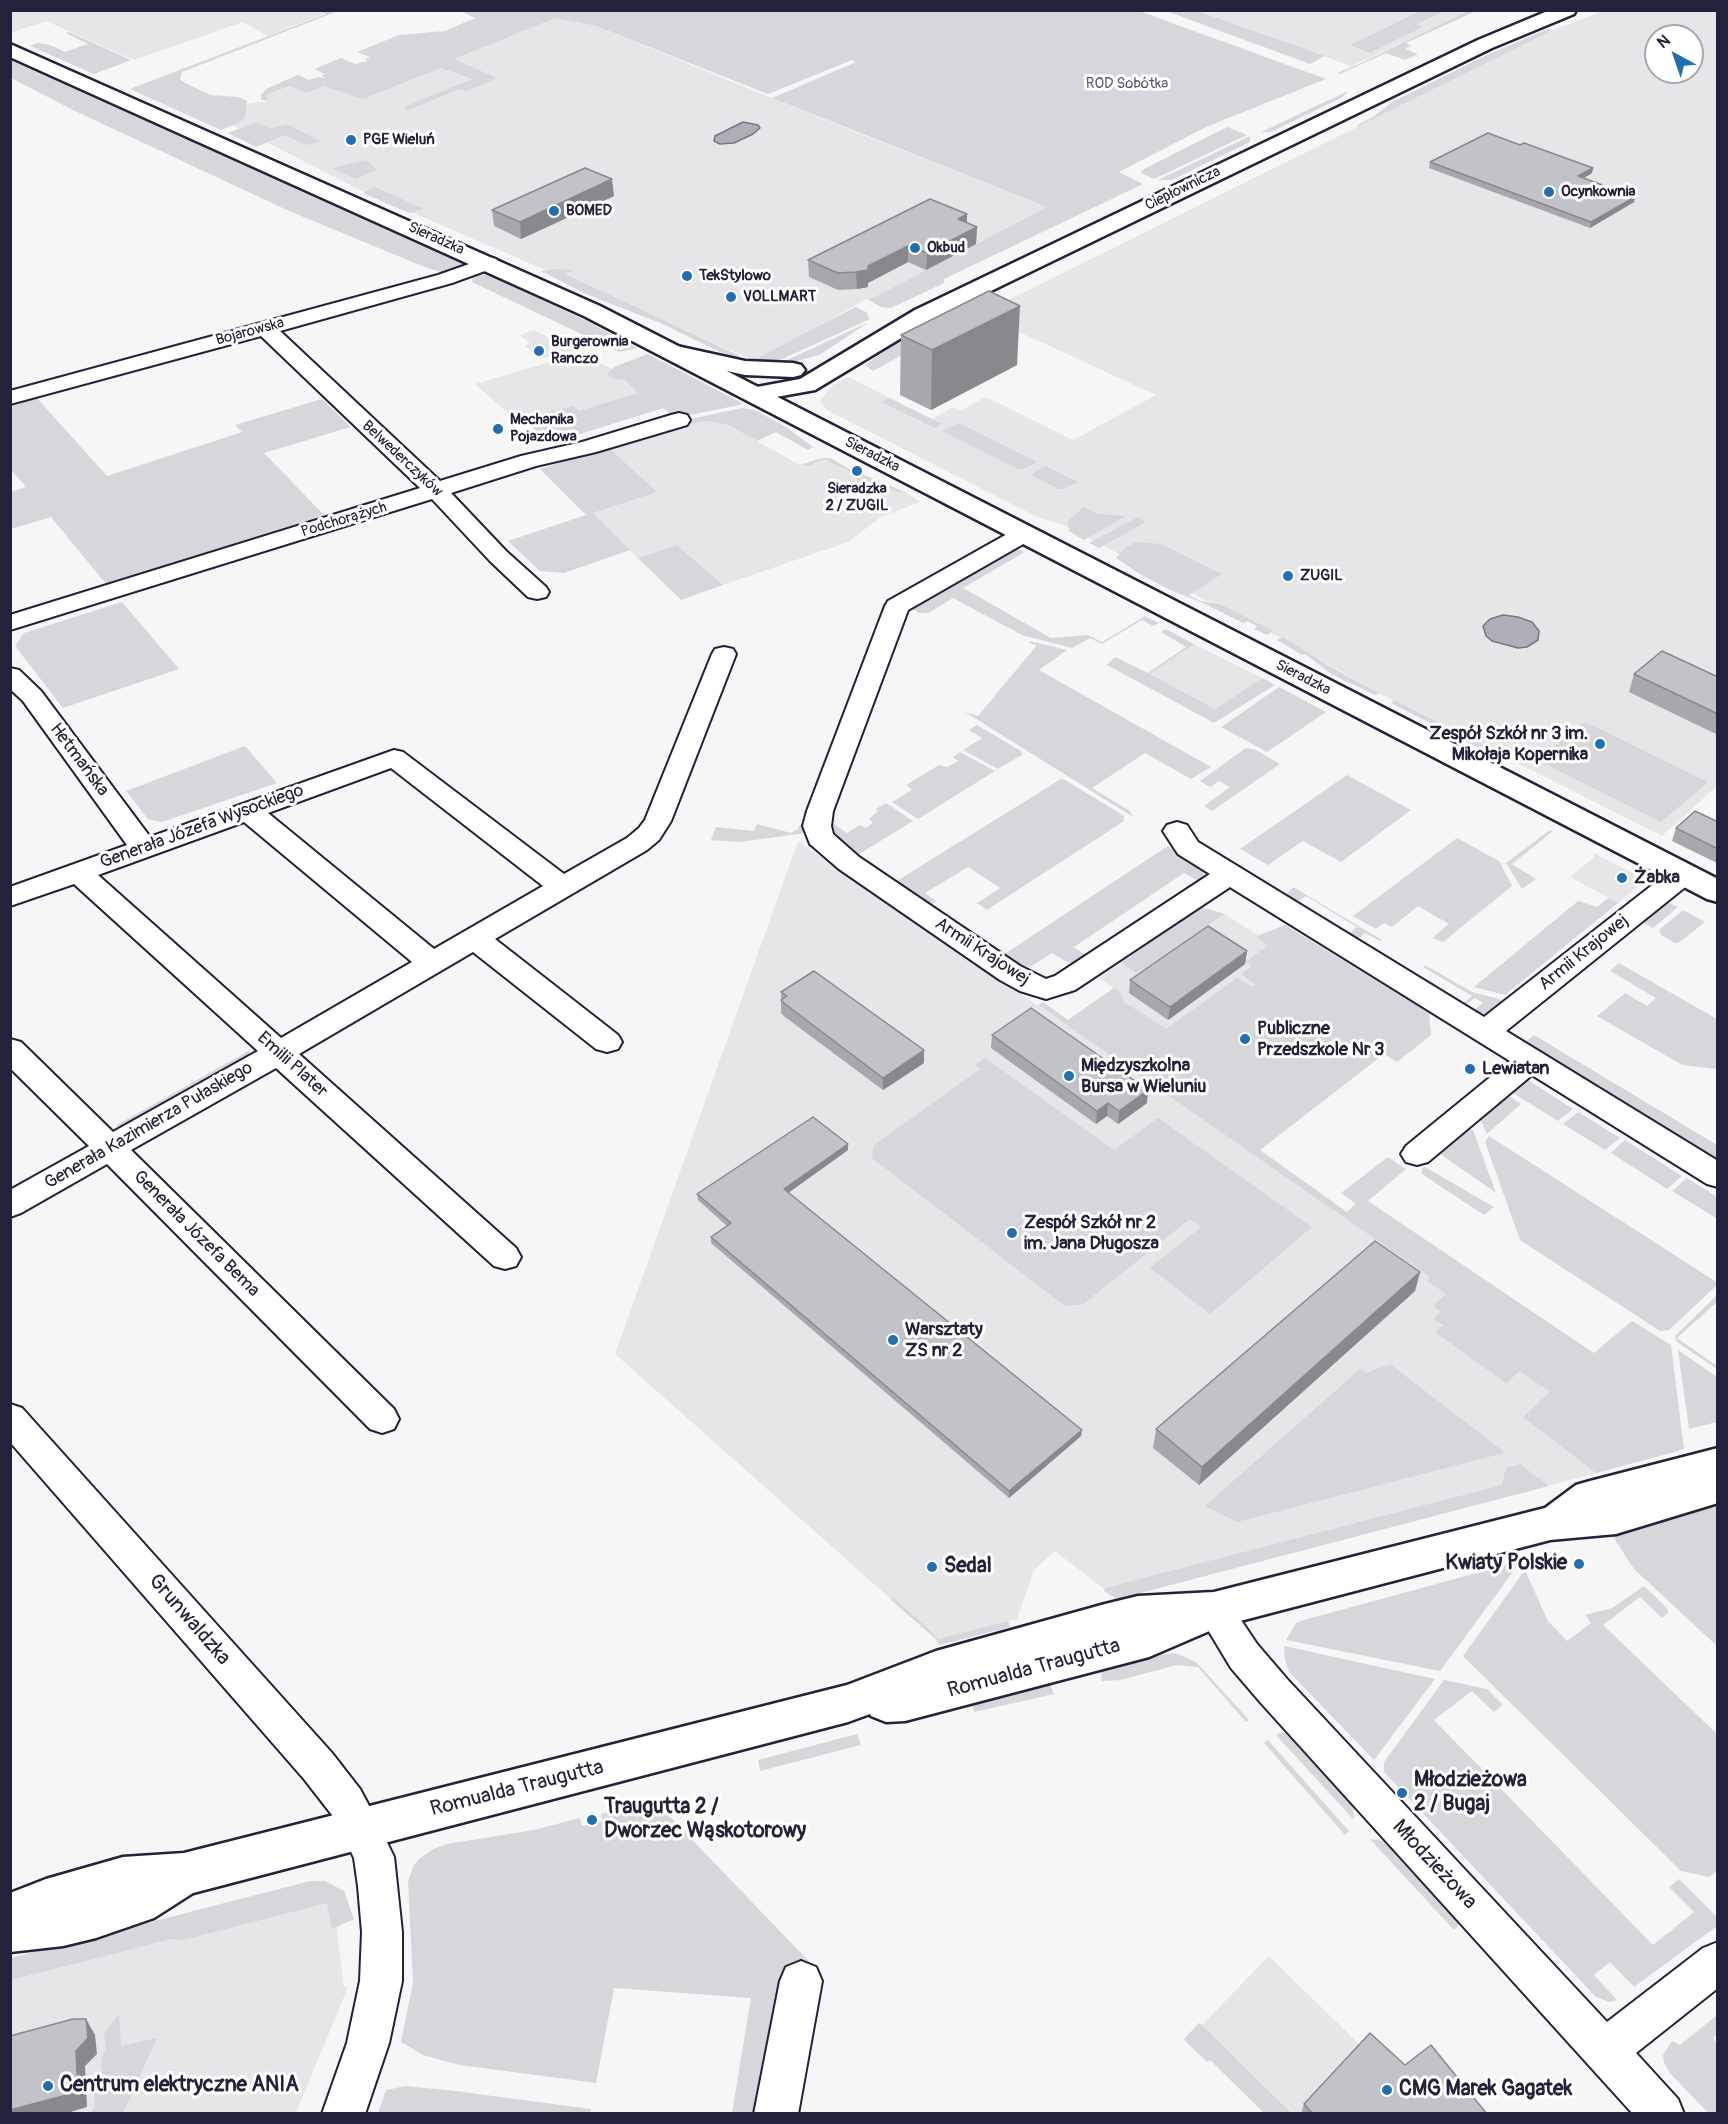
<!DOCTYPE html>
<meta charset="utf-8">
<style>
body{margin:0}
#map{position:relative;width:1728px;height:2124px;overflow:hidden;background:#f6f6f7;font-family:Pangolin,sans-serif}
canvas{display:block}
.frame{position:absolute;inset:0;border:12px solid #22223b;pointer-events:none}
.north{position:absolute;left:1644px;top:24px;width:60px;height:60px;box-sizing:border-box;background:#fff;border:2px solid #a7a7b1;border-radius:50%;rotate:320deg;font-size:16px;font-weight:700;line-height:24px;text-align:center;color:#22223b}
.north::after{content:'';display:block;margin:auto;width:21px;height:27px;background:#1f6fb2;clip-path:polygon(50% 0,100% 100%,50% 72%,0 100%)}
</style>
<div id="map">
<canvas width="1728" height="2124"></canvas>
<div class="frame"></div>
<div class="north">N</div>
</div>
<script>
const ctx = document.querySelector('canvas').getContext('2d');
ctx.lineJoin = 'round';
function paint(path, color) { ctx.fillStyle = color; ctx.fill(path, 'evenodd'); }
const toPath = rows => new Path2D(rows.map(r => 'M' + r).join(''));
function strokePath(path, color, width, dash) { ctx.strokeStyle = color; ctx.lineWidth = width; ctx.lineCap = dash ? 'butt' : 'round'; ctx.setLineDash(dash || []); ctx.stroke(path); }
function write(font, color, halo, rows, align = 'center') {
  ctx.font = font + ' Pangolin,sans-serif'; ctx.lineWidth = 6; ctx.setLineDash([]); ctx.textBaseline = 'middle'; ctx.strokeStyle = halo; ctx.fillStyle = color; for (const [text, x, y, turn = 0] of rows) {
    ctx.save(); ctx.translate(x, y); ctx.rotate((+turn || 0) * Math.PI / 180); ctx.textAlign = isNaN(turn) ? turn : align; if (halo) ctx.strokeText(text, 0, 0); ctx.fillText(text, 0, 0); ctx.restore();
  }
}
paint(toPath([
 [319,10,326,13,267,36,243,22,134,60,46,21,11,33,10,11],
 [511,11,522,11,596,26,860,134,1048,207,869,300,866,299,813,330,753,360,358,189,215,116,246,104,266,101,267,95,289,86,307,93],
 [1197,11,1470,11,1351,66],
 [1603,11,1717,11,1717,786,1662,836,1379,693,1220,604,1204,600,1106,547,1061,524,1037,517,827,410,820,401,833,385,848,377,932,419,953,407,960,411,986,397,1073,440,1156,395,980,314,1553,30],
 [1656,36,1692,36,1692,72,1656,72],
 [534,330,668,397,664,408,551,443,514,412,509,414,475,384,553,361,547,357,541,359,525,346,530,343,519,335],
 [706,421,728,425,800,465,811,465,824,459,853,473,906,493,920,502,881,517,848,542,723,585,677,545,638,558,592,513,656,492,608,447,661,430],
 [1194,644,1262,678,1215,709,1150,674],
 [798,841,1066,1025,1116,990,1099,978,1201,907,1224,914,1258,935,1285,925,1429,1019,1254,1154,1680,1451,1117,1599,1055,1551,1034,1570,1017,1619,937,1640,615,1354],
 [1594,853,1637,875,1639,886,1618,903,1570,877,1594,857],
 [332,1894,344,1987,348,1987,296,2113,11,2114,11,1973],
 [1269,1956,1364,2049,1468,2113,1293,2113,1202,2025]
]), '#e6e6e9');
paint(toPath([
 [1422,10,1445,11,1417,24,1423,27,1370,53,1350,45],
 [1470,10,1476,11,1406,43,1411,46,1405,49,1418,54,1405,60,1386,53,1340,74,1337,73,1361,63],
 [319,11,338,11,182,72,180,79,185,83,211,95,238,97,247,101,245,118,240,122,221,130,130,89,326,14],
 [461,11,1139,11,1326,79,1206,127,1119,172,1143,184,944,279,944,283,891,308,881,307,869,300,1047,207,772,98,856,62,852,60,768,94,596,26,555,18,454,59,497,78,467,91,460,89,408,110,404,107,473,79,441,68,363,99,324,86,307,93,289,86,267,95,267,100,261,100,261,94,268,88,298,75,309,80,318,77,326,78,322,76,325,74,314,69,341,58,355,64,368,61,365,59,370,57,357,52,399,35,445,31,475,18],
 [1166,11,1197,11,1325,56,1310,64],
 [1548,29,1553,30,1359,126,1357,125,1373,117,1394,101,1489,54],
 [69,32,131,60,94,74,30,46,37,43,50,45,65,52,88,44,66,33],
 [10,60,467,265,459,269,442,272,427,268,289,211,73,110,11,78],
 [1348,91,1343,97,1271,132,1261,132],
 [256,122,271,129,286,124,321,141,306,145,285,135,256,147,228,133],
 [1227,127,1247,135,1154,179,1141,173,1142,170],
 [1250,136,1250,142,1172,180,1158,180],
 [366,160,377,170,356,179,332,168],
 [375,187,424,209,409,213,363,193],
 [558,269,574,270,565,274,740,356,737,357,720,352,658,322,586,294,541,271],
 [487,274,589,322,637,348,619,352,472,282,473,276],
 [856,307,866,312,870,319,778,361,753,360],
 [869,322,821,354,788,364,785,361],
 [932,326,945,332,873,371,865,365,893,345],
 [648,354,744,404,676,418,663,408,551,443,516,413,523,411,530,416,573,406,579,411,638,393,625,380,614,379,607,374,614,367],
 [37,398,107,476,242,432,235,425,322,399,351,427,264,453,324,515,106,584,51,517,11,529,11,492,26,487,11,470,11,406],
 [889,398,942,424,934,428,881,402],
 [742,408,755,410,786,427,813,447,808,450,776,432,757,441,728,425,706,421,685,425,681,421],
 [958,423,1037,462,1024,469,1018,469,942,431],
 [608,447,657,492,593,513,630,550,564,573,540,571,508,541,586,515,540,469],
 [822,458,830,458,858,474,860,473,907,493,895,491,872,481,860,482,852,486,858,481,853,473,824,459,811,465,800,465],
 [1046,466,1078,482,1064,489,1058,489,1033,476,1032,474],
 [1084,507,1097,514,1126,516,1084,540,1069,531,1068,525,1068,521],
 [1138,517,1146,522,1099,548,1089,543],
 [1136,542,1161,544,1222,574,1189,595,1201,601,1220,604,1273,631,1267,635,1254,629,1257,626,1248,621,1243,623,1203,603,1168,589,1138,573,1116,558,1126,547],
 [677,545,723,585,681,600,638,558],
 [1018,549,1025,552,963,588,1051,638,1088,635,1102,642,1145,616,1159,623,1153,626,1142,620,1102,644,1090,638,1072,648,1022,635,953,598,929,613,919,613,913,609],
 [122,602,179,669,63,708,15,646,24,633],
 [1166,629,1194,644,1150,674,1215,709,1262,678,1275,685,1214,723,1107,665,1115,657,1148,673,1186,647,1161,632],
 [1283,637,1329,666,1379,693,1375,695,1331,674,1305,654,1302,655,1277,640],
 [1030,641,1067,650,1039,670,1211,767,1191,779,1145,753,1092,788,1130,811,1133,817,965,712,978,716,1037,645,1029,643],
 [1279,687,1326,712,1267,752,1221,727],
 [1394,700,1451,729,1512,759,1505,762,1391,703],
 [1585,722,1708,782,1661,822,1537,760],
 [977,725,1021,751,1022,755,998,769,963,750,982,738,969,730],
 [245,746,277,783,162,822,148,819,126,791],
 [1246,748,1256,750,1280,764,1212,811,1204,806,1230,787,1219,781,1210,787,1200,781],
 [960,752,995,771,918,819,892,802,912,790,906,785,939,765,947,767,958,761,953,757],
 [1347,775,1411,810,1341,862,1303,841,1268,865,1240,849],
 [1061,779,1065,780,1124,816,1124,821,987,910,977,903,1000,888,968,867,925,893,936,901,929,905,895,882],
 [822,784,806,833,739,842,711,840,716,827,754,831,757,824,791,833,798,829],
 [886,803,913,821,856,856,837,842,826,823,827,819,847,833,860,825,866,828,873,823,869,819,878,811,876,809],
 [1550,830,1553,831,1512,864,1536,879,1522,889,1506,863],
 [1457,838,1499,861,1512,886,1443,942,1432,938,1449,924,1418,906,1392,927,1384,923,1376,929,1353,916],
 [1168,846,1201,867,1204,877,1200,882,1184,873,1074,947,1089,958,1075,963,1067,962,1052,953,1032,966,1021,968,1003,955],
 [1293,887,1382,940,1380,941,1365,933,1355,941,1346,936,1357,927,1306,896,1294,904,1287,894],
 [1608,898,1618,903,1505,995,1474,987,1578,901,1597,907],
 [1668,902,1678,907,1653,928,1638,920],
 [1201,907,1224,914,1189,938,1196,944,1136,973,1121,963],
 [1683,910,1705,922,1680,942,1675,943,1661,935,1659,930],
 [1285,925,1429,1013,1431,1035,1397,1062,1384,1054,1260,1150,1347,1212,1356,1204,1341,1193,1388,1157,1406,1169,1368,1201,1594,1353,1632,1321,1671,1345,1684,1449,1596,1473,1523,1417,1550,1392,1520,1371,1506,1383,1435,1332,1443,1325,1433,1319,1441,1312,1433,1306,1446,1294,1427,1281,1430,1277,1038,1005,1043,1002,1068,1020,1114,988,1120,992,1124,1002,1166,1029,1237,978,1252,987,1256,985,1241,974,1252,966,1246,962,1268,945,1256,937],
 [1619,963,1717,1019,1717,1069,1682,1065,1597,1016,1625,993,1647,1006,1656,998,1610,971],
 [1425,965,1472,992,1499,999,1505,1003,1488,1014,1471,1012,1483,1003,1475,998,1462,1007,1460,1005,1472,996,1423,967],
 [1534,1035,1717,1145,1717,1168,1519,1047],
 [250,1050,248,1056,124,1126,115,1126],
 [985,1058,1114,1150,1158,1118,1312,1227,1210,1314,1150,1268,1201,1227,1190,1219,1083,1304,1065,1306,872,1158,873,1146,980,1069,975,1065],
 [1528,1080,1573,1109,1558,1121,1513,1093],
 [1509,1096,1521,1104,1487,1134,1480,1119],
 [1578,1112,1620,1138,1605,1150,1563,1124],
 [1468,1129,1473,1130,1496,1193,1439,1153],
 [1489,1136,1715,1281,1717,1279,1717,1285,1669,1330,1660,1331,1520,1240,1485,1142],
 [1625,1140,1682,1176,1667,1189,1611,1153],
 [1425,1167,1494,1207,1484,1215,1422,1174,1422,1168],
 [1687,1178,1717,1197,1717,1217,1716,1218,1672,1191],
 [1717,1295,1717,1302,1677,1338,1717,1366,1717,1369,1677,1342,1675,1336],
 [1678,1350,1717,1377,1717,1422,1689,1429],
 [1390,1364,1503,1451,1504,1453,1237,1522,1205,1506,1360,1369,1366,1373],
 [1520,1464,1549,1486,1117,1599,1104,1591,1105,1588,1502,1485,1506,1468],
 [1717,1506,1717,1646,1634,1569,1612,1535],
 [1521,1561,1440,1671,1286,1640,1296,1623,1304,1620],
 [1525,1570,1548,1621,1567,1641,1591,1623,1585,1615,1612,1608,1644,1586,1667,1608,1668,1613,1662,1618,1640,1597,1603,1625,1717,1734,1717,1871,1709,1877,1681,1871,1463,1656],
 [894,1598,939,1639,1008,1621,1010,1627,939,1645,937,1640,891,1600],
 [1284,1646,1435,1679,1374,1760,1289,1672,1285,1660],
 [1175,1653,1196,1662,1249,1720,1246,1722,1198,1667,1177,1665,1120,1680,1102,1681,1101,1671,1161,1655],
 [1444,1680,1487,1689,1503,1705,1494,1712,1472,1691,1434,1720,1653,1945,1694,1912,1669,1887,1679,1879,1717,1917,1717,1926,1634,1987,1610,1962,1594,1975,1617,2000,1609,2002,1596,1997,1384,1772,1384,1762],
 [1050,1684,1054,1694,974,1712,972,1705],
 [1282,1732,1286,1733,1353,1805,1354,1820,1276,1735],
 [857,1734,861,1745,760,1771,758,1760],
 [1268,1740,1349,1831,1345,1835,1264,1743],
 [653,1799,820,1973,790,1968,759,2113,732,2113,751,1998,614,1988,596,2083,460,2065,423,2055,401,2042,413,1983,408,1881,414,1865,419,1859,433,1849,447,1844,534,1830,580,1818,582,1826,602,1821,601,1814],
 [1370,1839,1385,1841,1458,1921,1458,1926,1454,1930],
 [310,1881,325,1881,344,1891,354,1919,332,1929,327,1903,183,1940,171,1939,11,1980,11,1958],
 [119,2014,121,2046,157,2038,123,2113,90,2113,95,2108,94,2088,102,2072,101,2060,106,2048,104,2034],
 [1717,2015,1717,2034,1713,2038,1717,2044,1717,2113,1708,2113,1670,2073,1664,2063,1663,2055,1672,2041,1680,2045],
 [1199,2023,1202,2025,1292,2113,1264,2113,1210,2060,1207,2062,1188,2044,1184,2039],
 [406,2086,455,2091,591,2109,590,2114,378,2113,386,2090]
]), '#d7d7db');
const water = toPath([
 [743,122,758,125,760,128,753,134,734,143,720,144,714,141,715,136,743,122],
 [1503,615,1518,617,1532,622,1539,631,1538,640,1527,647,1518,648,1492,641,1486,636,1483,626,1490,619,1503,615]
]);
paint(water, '#aeaeb7');
strokePath(water, '#767685', 1.5);
const street = toPath([
 [489,257,496,259,499,263,496,267,452,283,280,331,440,481,521,456,582,442,671,415,679,413,687,415,690,420,687,425,596,452,536,466,451,493,506,551,546,587,549,592,546,597,537,599,528,597,490,561,432,499,10,630,10,615,420,488,261,336,10,404,10,391,438,275,489,257],
 [1024,527,1032,529,1036,534,1032,539,908,610,833,811,831,826,833,834,859,857,1020,966,1046,979,1055,976,1210,874,1178,854,1163,831,1167,825,1177,822,1187,825,1198,842,1484,1017,1674,868,1684,865,1694,868,1698,874,1694,880,1506,1031,1718,1161,1718,1187,1707,1184,1532,1075,1428,1162,1417,1165,1406,1162,1401,1154,1406,1146,1510,1061,1230,887,1075,990,1046,999,1020,991,1000,980,839,869,810,844,803,826,807,811,885,606,888,601,1016,529,1024,527],
 [724,647,733,649,736,654,671,821,659,840,647,850,495,939,618,1035,622,1042,618,1049,607,1052,596,1049,473,952,299,1054,516,1248,521,1257,516,1266,505,1269,494,1266,276,1068,131,1150,394,1409,399,1419,394,1429,382,1433,370,1429,107,1164,21,1213,10,1217,10,1190,89,1146,10,1068,10,1039,21,1042,113,1132,258,1051,74,884,10,906,10,887,127,845,23,701,10,689,10,668,19,670,41,691,150,837,394,750,403,752,564,874,627,838,639,828,645,820,712,654,715,649,724,647],
 [391,768,543,886,434,949,268,813,391,768],
 [244,822,412,962,281,1038,98,875,244,822],
 [10,1404,22,1408,332,1753,360,1789,374,1815,394,1857,402,1932,402,1981,389,2043,365,2114,322,2114,347,2043,360,1981,362,1932,358,1886,354,1858,346,1841,332,1815,304,1779,10,1442,10,1404],
 [1214,1594,1227,1599,1257,1644,1287,1679,1607,2022,1703,1948,1718,1942,1718,1988,1636,2053,1678,2099,1684,2114,1633,2114,1261,1703,1231,1668,1196,1610,1201,1599,1214,1594],
 [801,1961,816,1967,822,1981,798,2114,754,2114,780,1981,786,1967,801,1961]
]);
const secondary = toPath([
 [1550,10,1576,10,1574,14,1492,48,931,320,815,390,754,401,746,399,742,394,746,389,800,379,915,310,1478,40,1550,10],
 [672,345,745,361,793,363,801,365,805,370,801,375,793,377,745,375,664,357,660,352,664,347,672,345],
 [1718,1448,1718,1503,1616,1534,1550,1540,1221,1626,1149,1657,905,1721,886,1722,871,1716,870,1714,848,1722,193,1893,154,1918,96,1938,63,1946,10,1952,10,1893,46,1879,123,1857,184,1853,847,1685,936,1651,1105,1604,1138,1596,1214,1592,1545,1508,1576,1485,1590,1481,1718,1448]
]);
const primary = toPath([
 [10,44,600,306,1718,879,1718,902,1707,899,584,316,10,57,10,44]
]);
strokePath(street, '#22223b', 4);
strokePath(secondary, '#22223b', 5);
strokePath(primary, '#22223b', 5);
paint(street, '#fff');
paint(secondary, '#fff');
paint(primary, '#fff');
paint(toPath([
 [1520,145,1593,168,1592,173,1584,178,1634,202,1590,228,1429,168,1430,162],
 [614,196,521,239,494,226,492,210],
 [967,214,967,223,977,227,976,244,926,270,908,262,868,283,868,287,857,289,838,290,809,277,808,260],
 [901,335,1017,365,931,410,900,395],
 [1634,674,1718,677,1718,735,1629,692],
 [1718,822,1717,863,1672,841,1676,828],
 [1247,951,1245,964,1168,1020,1129,993,1130,980],
 [781,992,924,1050,924,1063,883,1090,785,1017,781,1013],
 [992,1035,1147,1103,1118,1124,1107,1116,1096,1124,991,1048],
 [848,1144,848,1150,788,1193,1081,1436,1009,1498,711,1243,711,1237,727,1226,698,1200,697,1194],
 [1420,1272,1415,1291,1199,1485,1153,1448,1156,1429],
 [1405,2065,1487,2114,1301,2114,1304,2104]
]), '#a7a7ad');
paint(toPath([
 [1593,168,1592,173,1577,182,1578,176],
 [612,179,614,196,521,239,520,222],
 [1635,197,1634,202,1590,228,1591,222],
 [967,214,967,231,958,219],
 [977,227,976,244,926,270,927,253],
 [908,246,908,262,868,283,868,287,857,289,856,272],
 [1020,306,1017,365,931,410,932,350],
 [1247,951,1245,964,1168,1020,1170,1007],
 [924,1050,924,1063,883,1090,883,1078],
 [1148,1090,1147,1103,1118,1124,1119,1111],
 [1108,1103,1107,1116,1096,1124,1097,1111],
 [848,1144,848,1150,784,1196,784,1189],
 [1420,1272,1415,1291,1199,1485,1202,1467],
 [1082,1430,1081,1436,1009,1498,1009,1491],
 [86,2019,95,2035,97,2054,85,2066,87,2107,64,2114,10,2114,10,2110,76,2051]
]), '#88888d');
const building = toPath([
 [1488,133,1520,145,1524,143,1593,168,1578,176,1635,197,1591,222,1430,162,1488,133],
 [585,168,612,179,520,222,492,210,585,168],
 [930,199,967,214,958,219,977,227,927,253,908,246,868,266,868,270,856,272,838,273,808,260,930,199],
 [989,291,1020,306,932,350,901,335,989,291],
 [1662,651,1718,677,1718,714,1634,674,1662,651],
 [1695,811,1718,822,1718,849,1676,828,1695,811],
 [1208,926,1247,951,1170,1007,1130,980,1208,926],
 [814,971,924,1050,883,1078,785,1004,781,1000,787,996,781,992,814,971],
 [1031,1008,1148,1090,1119,1111,1108,1103,1097,1111,992,1035,1031,1008],
 [813,1117,848,1144,784,1189,1082,1430,1009,1491,711,1237,731,1223,697,1194,813,1117],
 [1375,1241,1420,1272,1202,1467,1156,1429,1375,1241],
 [73,2019,86,2019,88,2038,76,2051,78,2092,10,2110,10,2036,73,2019],
 [1370,2033,1405,2065,1431,2045,1487,2114,1313,2114,1304,2104,1370,2033]
]);
paint(building, '#c2c2c9');
strokePath(building, '#88888d', 1.5);
for (const [x, y, r, color] of [
 [351,140,6,"#1f6fb2"],
 [1549,192,6,"#1f6fb2"],
 [554,211,6,"#1f6fb2"],
 [915,248,6,"#1f6fb2"],
 [687,276,6,"#1f6fb2"],
 [731,297,6,"#1f6fb2"],
 [539,351,6,"#1f6fb2"],
 [498,429,6,"#1f6fb2"],
 [857,471,6,"#1f6fb2"],
 [1288,576,6,"#1f6fb2"],
 [1600,744,6,"#1f6fb2"],
 [1622,878,6,"#1f6fb2"],
 [1245,1039,6,"#1f6fb2"],
 [1470,1069,6,"#1f6fb2"],
 [1069,1076,6,"#1f6fb2"],
 [1012,1233,6,"#1f6fb2"],
 [893,1340,6,"#1f6fb2"],
 [1579,1564,6,"#1f6fb2"],
 [932,1567,6,"#1f6fb2"],
 [1402,1793,6,"#1f6fb2"],
 [592,1820,6,"#1f6fb2"],
 [48,2086,6,"#1f6fb2"],
 [1387,2090,6,"#1f6fb2"]
]) { const dot = new Path2D(); dot.arc(x, y, r, 0, 2 * Math.PI); ctx.fillStyle = color; ctx.fill(dot); strokePath(dot, '#fff', 2); }
write('15px', '#58586b', '#fff', [
 ["ROD Sobótka",1127,84]
]);
write('bold 15px', '#22223b', '#fff', [
 ["PGE Wieluń",363,140],
 ["Ocynkownia",1561,192],
 ["BOMED",566,211],
 ["Okbud",927,248],
 ["TekStylowo",699,276],
 ["VOLLMART",743,297],
 ["Burgerownia",551,342],
 ["Ranczo",551,359],
 ["Mechanika",510,420],
 ["Pojazdowa",510,437],
 ["Sieradzka",857,489,"center"],
 ["2 / ZUGIL",857,506,"center"],
 ["ZUGIL",1300,576]
], 'left');
write('15px', '#22223b', '#fff', [
 ["Ciepłownicza",1183,189,-26],
 ["Sieradzka",436,239,24],
 ["Bojarowska",250,332,-15],
 ["Sieradzka",872,455,27],
 ["Belwederczyków",402,459,43],
 ["Podchorążych",344,520,-17],
 ["Sieradzka",1303,678,27]
]);
write('bold 18px', '#22223b', '#fff', [
 ["Zespół Szkół nr 3 im.",1588,734,"right"],
 ["Mikołaja Kopernika",1588,755,"right"],
 ["Żabka",1634,878],
 ["Publiczne",1257,1029],
 ["Przedszkole Nr 3",1257,1050],
 ["Międzyszkolna",1081,1066],
 ["Bursa w Wieluniu",1081,1087],
 ["Lewiatan",1482,1069],
 ["Zespół Szkół nr 2",1024,1223],
 ["im. Jana Długosza",1024,1244],
 ["Warsztaty",905,1330],
 ["ZS nr 2",905,1351]
], 'left');
write('18px', '#22223b', '#fff', [
 ["Hetmańska",79,760,53],
 ["Generała Józefa Wysockiego",202,827,-20],
 ["Armii Krajowej",982,952,33],
 ["Armii Krajowej",1584,953,-39],
 ["Emilii Plater",292,1065,42],
 ["Generała Kazimierza Pułaskiego",149,1126,-30],
 ["Generała Józefa Bema",196,1234,45]
]);
write('bold 21px', '#22223b', '#fff', [
 ["Kwiaty Polskie",1567,1564,"right"],
 ["Sedal",944,1567],
 ["Młodzieżowa",1414,1781],
 ["2 / Bugaj",1414,1805],
 ["Traugutta 2 /",604,1808],
 ["Dworzec Wąskotorowy",604,1832],
 ["Centrum elektryczne ANIA",60,2086],
 ["CMG Marek Gagatek",1399,2090]
], 'left');
write('21px', '#22223b', '#fff', [
 ["Grunwaldzka",189,1620,49],
 ["Romualda Traugutta",1034,1669,-15],
 ["Romualda Traugutta",517,1789,-14],
 ["Młodzieżowa",1434,1865,47]
]);
</script>
